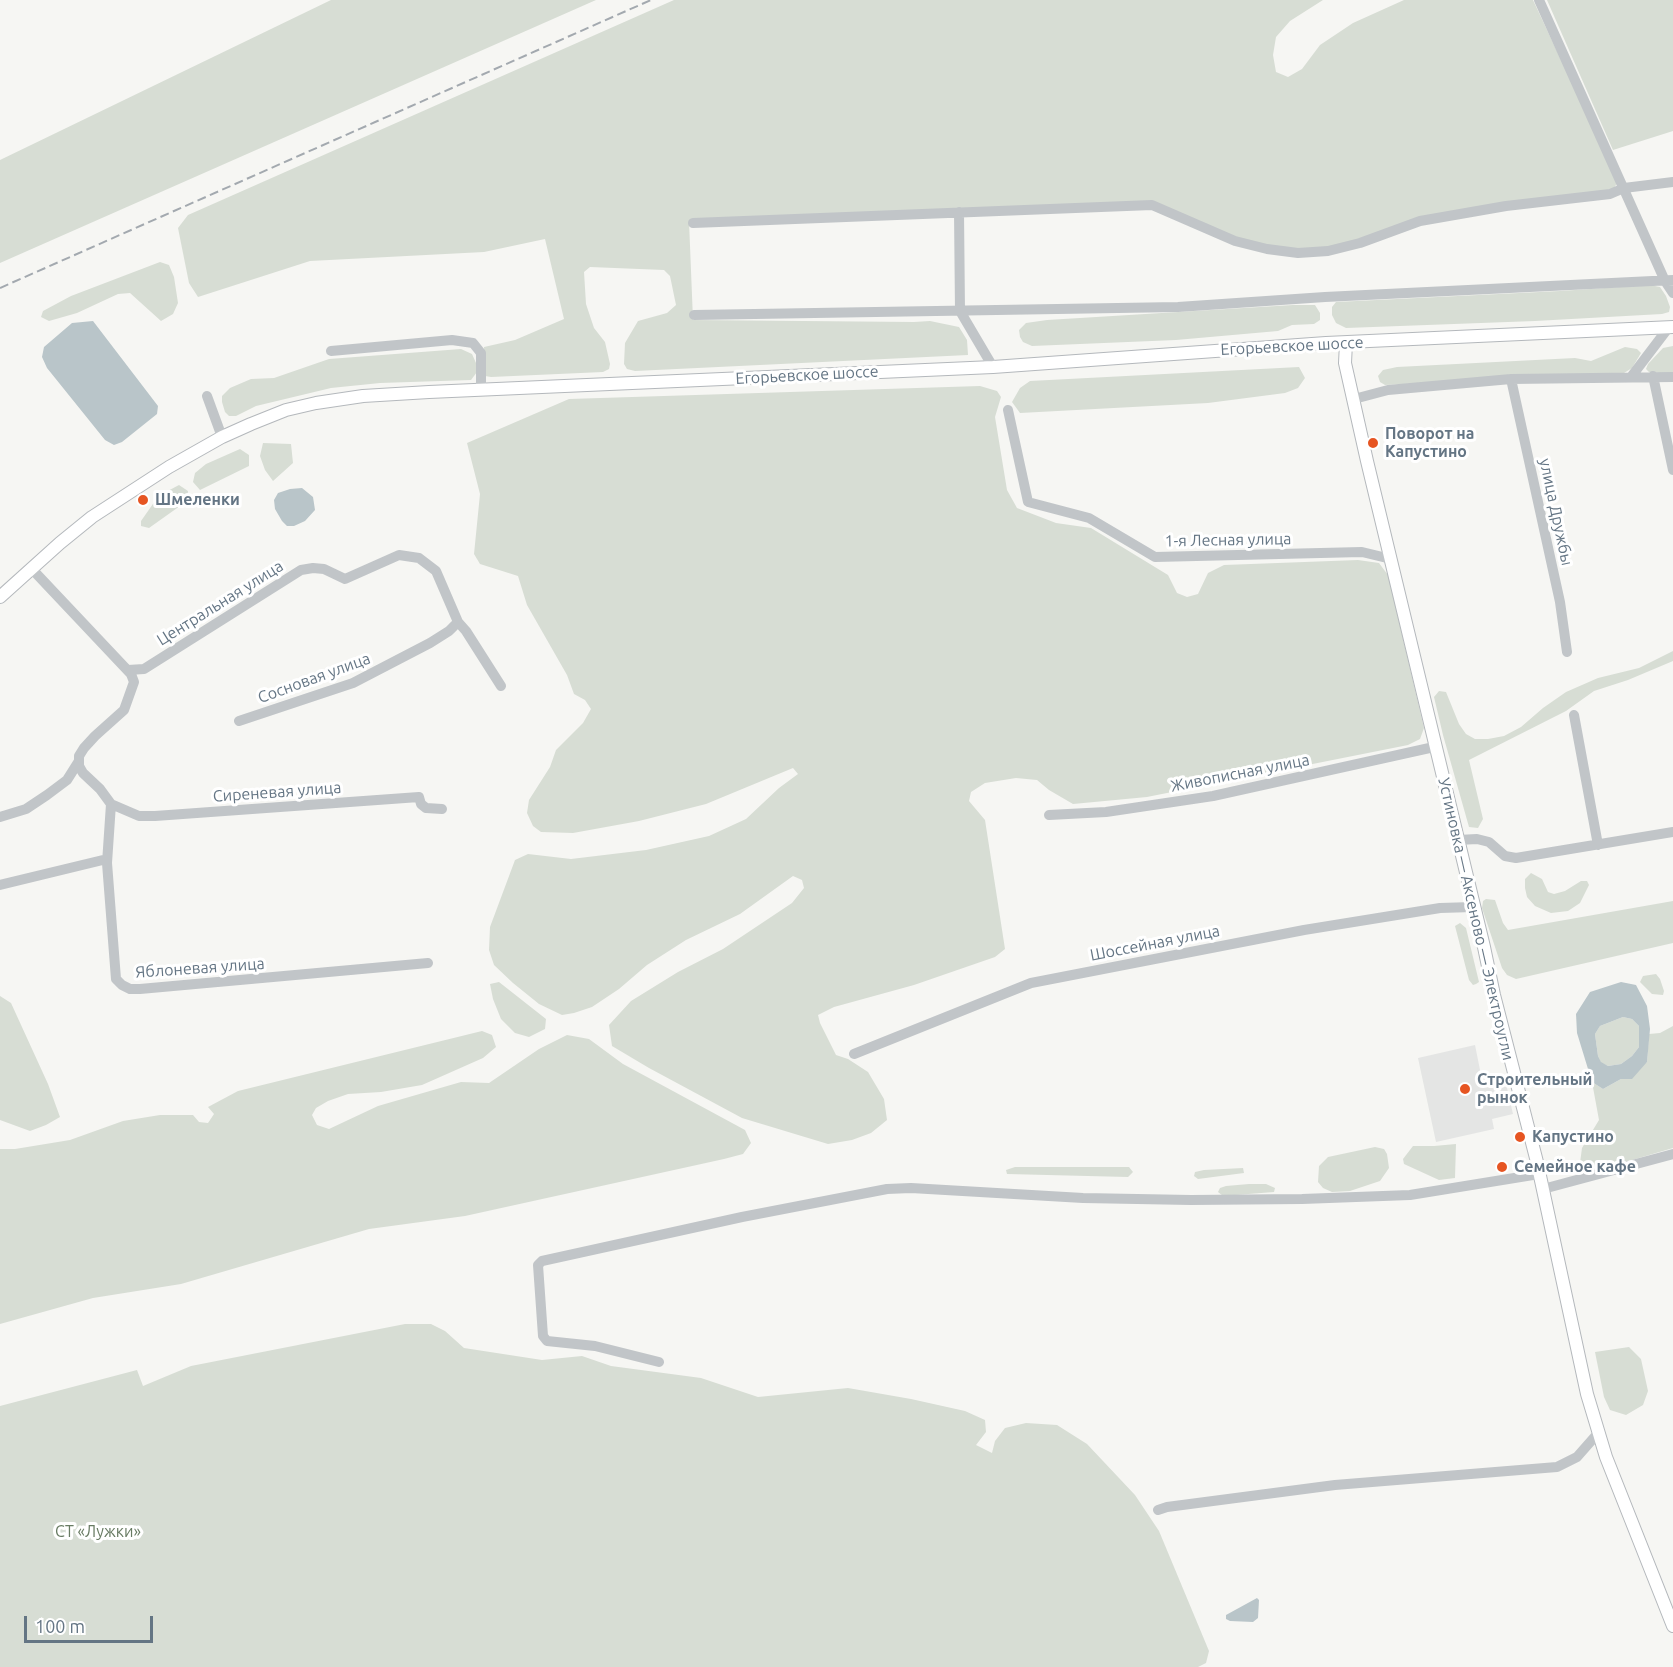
<!DOCTYPE html>
<meta charset="utf-8">
<style>
body{margin:0}
#map{position:relative;width:1673px;height:1667px;overflow:hidden;background:#f6f6f3;font-family:Ubuntu,sans-serif}
canvas{display:block}
.scale{position:absolute;left:24px;top:1616px;width:129px;height:27px;box-sizing:border-box;border:3px solid #647584;border-top:0;padding-left:8px;font-size:18px;line-height:21px;white-space:nowrap;color:#647584;-webkit-text-stroke:4px #fff;paint-order:stroke}
</style>
<div id="map">
<canvas width="1673" height="1667"></canvas>
<div class="scale">100 m</div>
</div>
<script>
const ctx = document.querySelector('canvas').getContext('2d');
ctx.lineJoin = 'round';
function paint(path, color) { ctx.fillStyle = color; ctx.fill(path, 'evenodd'); }
const toPath = rows => new Path2D(rows.map(r => 'M' + r).join(''));
function strokePath(path, color, width, dash) { ctx.strokeStyle = color; ctx.lineWidth = width; ctx.lineCap = dash ? 'butt' : 'round'; ctx.setLineDash(dash || []); ctx.stroke(path); }
function write(font, color, halo, rows, align = 'center') {
  ctx.font = font + ' Ubuntu,sans-serif'; ctx.lineWidth = 6; ctx.setLineDash([]); ctx.textBaseline = 'middle'; ctx.strokeStyle = halo; ctx.fillStyle = color; for (const [text, x, y, turn = 0] of rows) {
    ctx.save(); ctx.translate(x, y); ctx.rotate((+turn || 0) * Math.PI / 180); ctx.textAlign = isNaN(turn) ? turn : align; if (halo) ctx.strokeText(text, 0, 0); ctx.fillText(text, 0, 0); ctx.restore();
  }
}
paint(toPath([
 [1475,1045,1482,1080,1504,1075,1513,1114,1492,1119,1494,1129,1436,1142,1418,1058]
]), '#e4e5e4');
paint(toPath([
 [331,0,596,0,0,263,0,160],
 [674,0,1323,0,1290,21,1276,37,1273,55,1276,72,1288,77,1302,69,1320,45,1353,23,1404,0,1533,0,1618,182,1614,188,1599,193,1502,204,1323,249,1295,250,1235,239,1153,202,689,221,693,320,914,322,930,321,959,327,967,340,968,355,635,371,627,369,624,364,625,343,638,321,667,313,676,305,670,276,664,270,590,267,584,272,586,304,594,328,605,342,610,364,609,369,603,372,491,377,485,376,484,347,515,340,564,319,545,239,484,252,310,261,198,297,189,283,178,228,188,215],
 [1547,0,1673,0,1673,131,1613,150],
 [160,262,169,265,174,277,178,303,173,314,161,321,130,293,118,294,77,313,49,321,41,317,43,311,71,296],
 [1650,285,1660,287,1666,296,1670,307,1669,312,1662,314,1535,321,1346,328,1336,323,1332,315,1332,307,1336,302,1560,291],
 [1293,305,1315,305,1320,313,1320,320,1314,324,1292,325,1278,331,1176,340,1032,346,1023,342,1020,337,1019,330,1026,323,1047,320],
 [1673,346,1673,374,1649,372,1646,369,1648,364,1663,348],
 [1625,347,1637,349,1641,353,1632,368,1624,373,1385,385,1380,382,1378,376,1383,370,1397,367,1575,358,1591,361],
 [461,349,472,354,476,363,477,372,471,380,380,383,331,388,256,406,236,416,229,416,225,412,222,402,222,396,230,388,251,379,274,378,329,359],
 [1299,367,1305,378,1298,388,1285,393,1208,403,1020,413,1012,402,1020,388,1030,381],
 [980,386,997,391,1001,397,995,417,1007,490,1017,508,1056,523,1091,528,1168,575,1177,593,1187,597,1198,594,1208,573,1224,565,1358,560,1379,563,1388,575,1424,728,1420,739,1408,745,1147,797,1073,804,1049,790,1037,780,1016,778,985,783,971,792,969,801,985,820,1005,949,995,957,914,985,834,1007,818,1015,820,1023,836,1055,848,1059,868,1072,884,1099,887,1120,871,1133,852,1140,828,1144,742,1118,649,1068,612,1046,609,1025,631,1001,678,972,723,949,792,903,804,888,802,880,793,876,740,914,686,940,647,965,619,989,592,1007,574,1013,562,1015,539,1004,513,983,494,965,489,950,490,927,515,860,528,854,571,859,646,850,709,836,746,819,779,788,798,774,793,768,706,804,639,821,573,833,541,832,533,826,527,813,529,800,550,767,556,750,583,723,591,709,585,700,574,694,567,675,527,605,518,576,480,564,474,554,480,494,467,443,569,399],
 [263,443,291,444,293,463,273,481,265,470,260,456],
 [240,449,249,455,249,466,200,490,193,482,195,473,206,464],
 [179,485,188,491,187,501,149,528,141,526,141,521,155,501,164,493],
 [1673,651,1673,661,1628,680,1594,691,1566,711,1469,760,1483,819,1478,828,1469,827,1443,735,1434,697,1439,691,1446,692,1459,724,1466,734,1475,739,1488,739,1504,736,1521,727,1543,708,1566,692,1598,678,1639,668],
 [1531,873,1542,879,1548,892,1554,894,1565,891,1581,881,1587,881,1589,885,1580,903,1568,911,1551,913,1535,906,1527,897,1525,888,1525,879],
 [1486,899,1495,900,1503,923,1508,930,1673,901,1673,943,1516,979,1507,975,1502,968,1482,908,1483,901],
 [1460,923,1466,928,1479,982,1476,984,1473,985,1469,980,1455,926],
 [1656,974,1660,979,1664,991,1663,995,1652,994,1640,982,1643,976],
 [499,982,546,1019,545,1029,529,1037,515,1033,501,1019,493,999,490,984],
 [0,996,11,1003,48,1084,60,1117,46,1125,30,1131,0,1120],
 [1623,1017,1632,1019,1639,1026,1639,1047,1632,1056,1621,1064,1608,1066,1601,1063,1598,1056,1595,1034,1600,1026],
 [1673,1026,1673,1148,1588,1173,1582,1171,1580,1163,1582,1148,1599,1120,1592,1082,1603,1089,1621,1079,1647,1062,1649,1034,1660,1033],
 [482,1031,492,1035,496,1047,483,1058,422,1085,381,1092,348,1094,328,1101,316,1108,312,1115,317,1125,329,1129,378,1106,461,1082,489,1083,539,1049,567,1035,589,1039,623,1064,745,1130,751,1143,743,1154,724,1159,465,1216,369,1229,181,1284,93,1298,0,1324,0,1149,15,1149,70,1140,123,1121,160,1115,193,1115,199,1122,208,1123,214,1114,208,1107,238,1091],
 [1456,1144,1455,1178,1439,1180,1404,1164,1403,1159,1413,1146,1434,1146],
 [1375,1147,1384,1149,1387,1154,1389,1168,1380,1181,1350,1191,1332,1192,1323,1188,1318,1182,1319,1166,1328,1157],
 [1015,1167,1129,1167,1133,1172,1128,1177,1007,1174,1006,1170],
 [1243,1168,1244,1173,1198,1179,1194,1176,1195,1172,1204,1170],
 [1249,1184,1266,1184,1275,1188,1274,1192,1223,1196,1218,1192,1220,1188,1226,1186],
 [405,1324,431,1324,445,1331,464,1348,542,1360,582,1356,611,1366,701,1378,758,1397,848,1388,911,1399,965,1411,985,1420,986,1432,976,1445,992,1453,995,1441,1005,1428,1026,1423,1057,1425,1087,1444,1135,1495,1159,1531,1209,1651,1206,1663,1198,1667,0,1667,0,1406,137,1370,143,1386,191,1366],
 [1629,1347,1641,1359,1648,1391,1643,1405,1626,1415,1610,1410,1604,1397,1595,1352]
]), '#d7ddd4');
paint(toPath([
 [93,321,158,406,157,414,122,442,114,445,105,440,47,368,42,357,44,347,72,323],
 [302,488,313,497,315,510,305,521,294,526,287,526,282,521,275,509,274,500,278,493,290,489],
 [1621,982,1636,985,1647,1006,1650,1029,1647,1062,1632,1079,1621,1079,1603,1089,1592,1082,1577,1033,1576,1014,1590,992],
 [1623,1017,1632,1019,1639,1026,1639,1047,1632,1056,1621,1064,1608,1066,1601,1062,1598,1056,1595,1034,1600,1026],
 [1257,1598,1259,1600,1258,1618,1253,1622,1230,1621,1226,1619,1226,1615]
]), '#b9c5c9');
const major = toPath([
 [1346,343,1345,363,1367,461,1484,947,1494,995,1537,1162,1587,1394,1606,1457,1673,1626],
 [0,597,60,543,92,517,169,467,222,437,251,424,286,410,316,403,363,396,429,392,993,367,1326,343,1673,327]
]);
strokePath(major, '#b4b8bc', 14);
strokePath(toPath([
 [1539,0,1665,281,1673,293],
 [959,212,960,311,993,367],
 [693,223,1152,205,1235,241,1267,249,1298,253,1328,251,1360,243,1420,221,1506,206,1610,194,1624,188,1673,182],
 [694,315,1178,307,1325,297,1673,280],
 [331,351,452,340,473,343,481,353,481,390],
 [1653,376,1673,470],
 [1631,377,1669,327],
 [1511,379,1560,602,1567,652],
 [207,396,222,437],
 [1354,399,1388,390,1511,379,1673,377],
 [1008,410,1028,502,1089,518,1155,557,1362,552,1391,559],
 [31,568,131,674,134,682,124,710,95,736,84,748,79,756,79,766,83,773,100,789,111,804,139,816,155,816,419,797,421,804,426,808,442,809],
 [128,670,144,669,301,570,313,568,324,569,345,579,399,555,419,558,436,571,458,622,466,631,501,686],
 [1574,715,1598,845],
 [239,721,353,683,430,643,449,631,458,622],
 [111,804,107,863,116,979,122,985,130,989,140,989,428,963],
 [1049,815,1106,812,1213,796,1434,747],
 [0,817,26,809,47,795,67,780,79,761],
 [1458,840,1477,839,1489,842,1505,856,1516,858,1673,832],
 [0,885,107,859],
 [854,1054,1031,983,1304,930,1440,908,1473,907],
 [1543,1189,1673,1154],
 [659,1362,595,1346,547,1341,543,1336,538,1265,542,1261,742,1217,887,1189,911,1188,1083,1198,1191,1200,1302,1199,1410,1195,1539,1174],
 [1158,1510,1167,1507,1335,1485,1557,1467,1577,1457,1599,1432]
]), '#c1c5c8', 10);
strokePath(major, '#fff', 12);
strokePath(toPath([
 [0,288,651,0]
]), '#a3a9af', 2, [9, 4.5]);
for (const [x, y, r, color] of [
 [1373,443,6,"#e65522"],
 [143,500,6,"#e65522"],
 [1465,1089,6,"#e65522"],
 [1520,1137,6,"#e65522"],
 [1502,1167,6,"#e65522"]
]) { const dot = new Path2D(); dot.arc(x, y, r, 0, 2 * Math.PI); ctx.fillStyle = color; ctx.fill(dot); strokePath(dot, '#fff', 2); }
write('16px', '#647584', '#fff', [
 ["Егорьевское шоссе",1292,346,-3],
 ["Егорьевское шоссе",807,375,-3],
 ["улица Дружбы",1556,512,78],
 ["1-я Лесная улица",1228,540,-1],
 ["Центральная улица",220,603,-32],
 ["Сосновая улица",314,678,-20],
 ["Живописная улица",1240,773,-11],
 ["Сиреневая улица",277,792,-4],
 ["Устиновка — Аксеново — Электроугли",1476,919,77],
 ["Шоссейная улица",1155,943,-11],
 ["Яблоневая улица",200,968,-4]
]);
write('bold 16px', '#647584', '#fff', [
 ["Поворот на",1385,434],
 ["Капустино",1385,452],
 ["Шмеленки",155,500],
 ["Строительный",1477,1080],
 ["рынок",1477,1098],
 ["Капустино",1532,1137],
 ["Семейное кафе",1514,1167]
], 'left');
write('16px', '#687b63', '#fff', [
 ["СТ «Лужки»",98,1532]
]);
</script>
